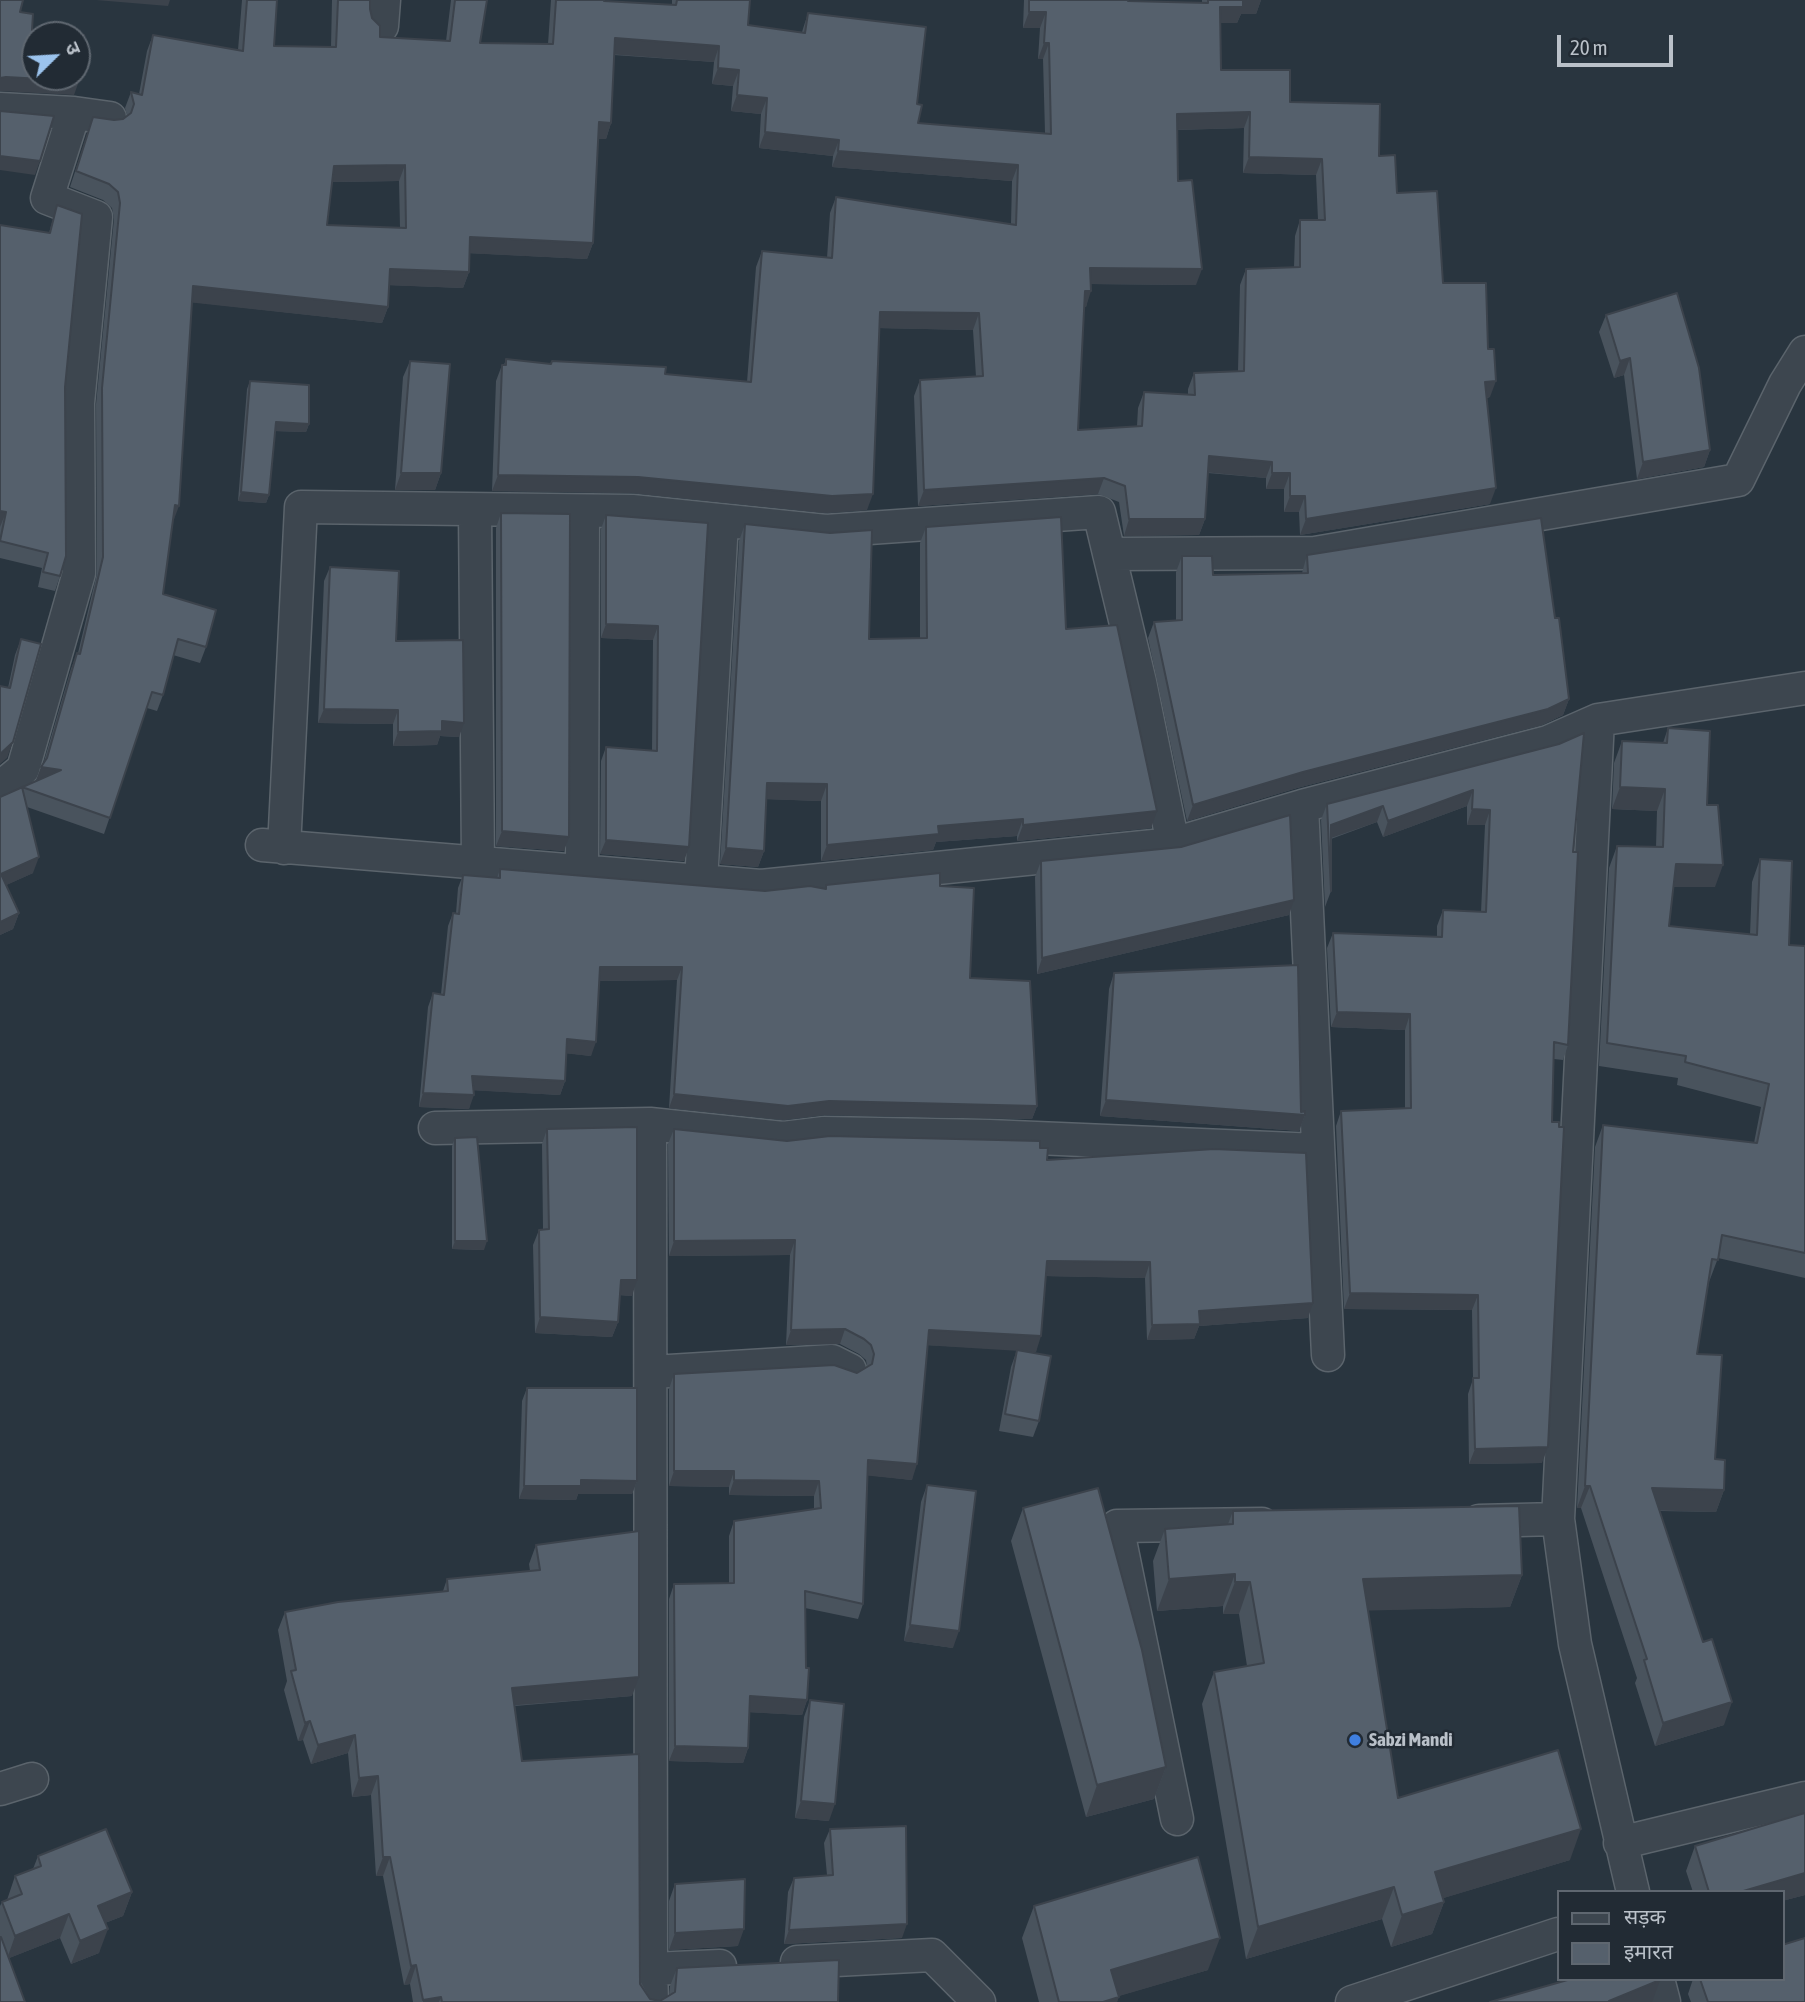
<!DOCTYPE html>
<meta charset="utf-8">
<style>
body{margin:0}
#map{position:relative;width:1805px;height:2002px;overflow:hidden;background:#29353f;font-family:"Asap Condensed","Noto Sans Devanagari",sans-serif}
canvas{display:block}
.legend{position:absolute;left:1557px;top:1890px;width:228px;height:91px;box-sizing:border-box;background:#222b34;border:2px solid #5f6770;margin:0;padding:9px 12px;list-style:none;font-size:21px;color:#bac1c9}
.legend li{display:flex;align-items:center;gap:14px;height:35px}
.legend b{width:35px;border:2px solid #5f6770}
.north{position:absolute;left:21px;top:21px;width:70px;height:70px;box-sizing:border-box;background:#222b34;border:2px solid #5f6770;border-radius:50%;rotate:66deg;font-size:19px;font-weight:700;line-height:28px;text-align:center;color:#bac1c9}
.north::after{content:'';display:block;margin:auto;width:24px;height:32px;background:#9bc3ed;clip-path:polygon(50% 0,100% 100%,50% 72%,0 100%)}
.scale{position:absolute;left:1557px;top:35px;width:116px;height:32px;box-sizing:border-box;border:4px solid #bac1c9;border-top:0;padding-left:9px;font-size:21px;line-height:24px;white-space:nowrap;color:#bac1c9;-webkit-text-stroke:5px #222b34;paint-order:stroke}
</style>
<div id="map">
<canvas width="1805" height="2002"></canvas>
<ul class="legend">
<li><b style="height:9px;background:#3d464f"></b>सड़क</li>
<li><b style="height:19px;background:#55606c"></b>इमारत</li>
</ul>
<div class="north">उ</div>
<div class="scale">20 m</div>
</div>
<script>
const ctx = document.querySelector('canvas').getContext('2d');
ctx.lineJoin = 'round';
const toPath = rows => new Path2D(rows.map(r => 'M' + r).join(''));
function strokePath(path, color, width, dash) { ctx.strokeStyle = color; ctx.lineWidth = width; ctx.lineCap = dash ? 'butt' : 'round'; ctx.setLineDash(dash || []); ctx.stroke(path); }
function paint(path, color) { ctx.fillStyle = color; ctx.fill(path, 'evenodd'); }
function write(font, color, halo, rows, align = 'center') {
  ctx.font = font + ' "Asap Condensed",sans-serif'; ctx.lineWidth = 5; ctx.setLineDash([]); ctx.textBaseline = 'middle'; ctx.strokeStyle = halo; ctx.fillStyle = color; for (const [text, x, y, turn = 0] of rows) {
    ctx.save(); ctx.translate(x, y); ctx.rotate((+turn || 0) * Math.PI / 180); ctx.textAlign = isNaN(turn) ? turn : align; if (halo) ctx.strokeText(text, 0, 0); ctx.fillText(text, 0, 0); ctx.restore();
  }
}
const street = toPath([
 [382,26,384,0],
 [0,109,74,113,110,118],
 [475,511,478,863],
 [1109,554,1315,553,1738,480,1785,384,1805,352],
 [1598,720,1558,1519,1575,1644,1633,1892],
 [0,788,23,769,79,573,78,403,96,217,47,198,74,113],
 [1302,806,1328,1355],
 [262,845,761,886,1173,844,1302,806,1548,742,1598,720,1805,688],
 [284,848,301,507,632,511,826,531,1099,512,1140,682,1173,844],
 [582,871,583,511],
 [701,881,722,523],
 [435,1128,650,1124],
 [653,1372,832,1361,850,1370],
 [1479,1521,1558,1519],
 [0,1789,32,1779],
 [1177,1819,1117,1526,1262,1524],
 [1620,1843,1805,1798],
 [797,1962,932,1955,979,2002],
 [720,1966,651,1969,650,1124,783,1138,824,1133,989,1136,1318,1150],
 [651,1969,652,2002],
 [1658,1979,1664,2002],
 [1352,2002,1558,1934]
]);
strokePath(street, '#5b646c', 35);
strokePath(street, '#3d464f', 32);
paint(toPath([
 [242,0,277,0,274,46,331,47,332,0,370,0,370,9,372,18,380,37,446,41,451,0,487,0,480,43,548,44,551,0,604,0,604,1,672,5,672,0,750,0,748,25,802,32,808,13,917,104,918,123,1045,133,1043,59,1038,59,1040,28,1023,28,1024,0,1128,0,1128,1,1202,3,1202,0,1261,0,1256,14,1241,14,1237,23,1220,23,1221,70,1290,102,1379,156,1443,283,1488,349,1490,397,1487,398,1490,504,1300,535,1299,512,1284,512,1284,489,1266,489,1266,478,1208,473,1205,519,1199,535,1124,536,1119,502,1098,494,918,506,914,396,920,380,976,377,973,330,879,328,867,510,826,513,632,493,492,491,496,381,502,365,504,365,506,359,550,364,552,361,665,374,747,382,756,267,762,251,827,258,830,213,836,197,1011,224,1012,181,832,167,833,156,759,148,761,114,731,111,733,86,712,84,714,62,614,55,611,123,606,139,598,139,593,243,587,259,469,253,469,272,463,288,389,285,388,307,382,323,192,302,173,522,172,522,163,594,206,647,200,663,173,655,163,695,157,711,147,708,104,834,27,807,33,873,6,885,19,913,13,929,0,935,0,797,36,781,44,761,71,669,77,653,78,653,97,573,96,404,114,219,112,208,103,200,70,187,93,117,114,120,123,119,127,116,125,108,131,92,139,94,147,51,153,35,238,50],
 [1244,128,1243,173,1316,175,1318,220,1300,220,1295,236,1294,267,1246,269,1240,285,1238,371,1194,373,1188,389,1188,395,1144,392,1138,408,1137,426,1078,430,1084,307,1086,307,1091,284,1196,285,1178,181,1177,130],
 [399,181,400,228,327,225,332,182],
 [57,205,65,387,60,576,55,591,38,587,42,568,0,558,0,225,49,233],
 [1606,315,1710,450,1704,467,1637,479,1624,375,1614,378,1599,332],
 [410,361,441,473,435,490,395,490,403,377],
 [250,381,309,424,306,432,275,431,269,495,266,503,238,501,247,389],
 [501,513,564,851,496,846,496,528],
 [606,515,708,523,684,861,600,854,601,761,606,747,652,751,653,640,601,638,601,529],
 [745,524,869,639,920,638,920,543,926,527,1066,629,1151,828,1017,841,1017,836,936,842,933,850,821,861,821,801,766,799,764,851,758,867,720,864,739,541],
 [1307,555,1555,618,1569,699,1563,715,1542,725,1297,788,1187,821,1148,638,1154,622,1176,620,1176,572,1182,556,1213,575,1302,573],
 [330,567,396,641,459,737,440,736,437,745,393,746,393,724,318,723,324,581],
 [21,639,7,758,8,688,15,655],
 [1668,728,1707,805,1715,887,1673,887,1669,926,1750,935,1752,882,1760,859,1789,945,1805,946,1805,1278,1718,1258,1709,1282,1697,1354,1715,1459,1724,1490,1716,1512,1660,1511,1724,1725,1655,1746,1635,1683,1637,1678,1581,1508,1577,1508,1595,1147,1603,1125,1754,1143,1761,1107,1677,1085,1678,1078,1599,1066,1609,868,1617,846,1656,847,1657,811,1612,809,1614,763,1622,741,1663,743],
 [1559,744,1573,852,1568,1045,1563,1060,1554,1059,1542,1463,1469,1464,1468,1394,1473,1379,1472,1310,1344,1309,1336,1126,1341,1111,1405,1109,1405,1030,1331,1027,1327,948,1333,933,1437,937,1437,926,1443,910,1481,912,1485,825,1467,825,1467,806,1383,837,1377,822,1331,839,1331,891,1325,907,1321,820,1327,804],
 [1181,847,1289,915,1037,974,1035,877,1041,861],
 [500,869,765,891,825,888,826,885,940,886,970,978,1037,1106,1032,1119,824,1115,783,1120,669,1108,677,980,600,981,591,1056,566,1053,565,1081,560,1095,473,1090,469,1109,419,1107,428,1007,433,993,441,994,448,926,453,913,456,913,458,888,463,875,497,878],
 [1114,973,1301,1112,1305,1115,1299,1131,1100,1116,1109,989],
 [547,1129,632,1296,620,1295,618,1322,612,1337,535,1333,533,1245,539,1230,543,1229,542,1144],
 [674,1129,787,1141,1040,1148,1047,1160,1308,1318,1199,1326,1194,1339,1147,1340,1145,1278,1046,1276,1036,1352,1022,1351,1039,1421,1033,1437,999,1431,1011,1367,1017,1350,927,1345,912,1480,867,1475,863,1604,858,1619,805,1608,807,1700,802,1715,749,1712,748,1748,743,1763,669,1761,669,1599,674,1584,729,1583,729,1536,734,1521,814,1509,814,1496,729,1495,729,1487,669,1486,669,1389,674,1374,857,1373,867,1366,866,1360,859,1354,840,1344,786,1345,790,1255,669,1256,668,1144],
 [455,1138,484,1250,452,1249,452,1146],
 [527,1388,637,1481,632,1494,578,1494,576,1500,519,1499,522,1401],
 [927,1485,953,1648,904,1641,921,1502],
 [1023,1508,1166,1767,1154,1799,1086,1817,1011,1541],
 [1233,1511,1522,1575,1510,1607,1368,1610,1398,1798,1570,1860,1443,1898,1444,1902,1432,1934,1391,1947,1382,1919,1246,1959,1202,1704,1214,1672,1247,1666,1239,1614,1223,1614,1223,1606,1157,1611,1153,1561,1165,1529,1228,1524],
 [536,1545,632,1696,515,1706,522,1761,650,1999,660,2001,669,1996,670,1986,677,1968,838,2002,413,2002,410,1984,404,1985,383,1876,376,1876,371,1795,352,1797,348,1753,311,1764,303,1740,298,1741,284,1690,287,1681,278,1630,285,1612,443,1591,447,1579,530,1571,529,1564],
 [810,1700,829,1821,795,1818,804,1717],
 [1805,1813,1805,1895,1782,1901,1782,1892,1693,1892,1686,1871,1695,1846],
 [830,1829,902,1938,784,1944,788,1892,794,1878,827,1875,824,1843],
 [38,1856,132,1892,123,1916,105,1923,99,1953,71,1964,60,1938,9,1958,0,2002,0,1906,2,1902,7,1900,15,1876,33,1869],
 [675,1884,738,1946,669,1950,669,1901],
 [1034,1906,1208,1970,1118,1996,1117,2002,1039,2002,1022,1938],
 [1693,1979,1782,1979,1805,2002,1691,2002,1688,1994]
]), '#49535d');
paint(toPath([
 [96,0,170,0,168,6],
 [1242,0,1261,0,1256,14,1241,14,1237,23,1214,23,1220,7],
 [1029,12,1046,12,1040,28,1023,28],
 [615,38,719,46,714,62,609,54],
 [1044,43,1049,43,1043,59,1038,59],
 [718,68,739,70,733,86,712,84],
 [6,77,79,81,74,95,0,91,0,78],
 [737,95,767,98,761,114,731,111],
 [1250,112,1244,128,1171,130,1177,114],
 [599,122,611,123,606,139,593,139],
 [765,132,839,140,833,156,759,148],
 [838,151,1018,165,1012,181,832,167],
 [0,156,40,161,35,175,0,170],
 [1249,157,1322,159,1316,175,1243,173],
 [405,165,399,181,328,182,334,166],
 [470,237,593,243,587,259,464,253],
 [1090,268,1202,269,1196,285,1084,284],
 [390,269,469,272,463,288,384,285],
 [193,286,388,307,382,323,187,302],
 [1085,291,1091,291,1086,307,1079,307],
 [880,312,979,313,973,330,874,328],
 [1630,358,1624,375,1614,378,1620,361],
 [1496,381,1490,397,1479,398,1485,382],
 [276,422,309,424,306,432,273,431],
 [1710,450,1704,467,1637,479,1643,462],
 [1209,456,1272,462,1266,478,1204,472],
 [401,473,441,473,435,490,395,490],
 [1272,473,1290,473,1284,489,1266,489],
 [498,475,638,477,873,494,867,510,826,513,632,493,492,491],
 [1104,478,1098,494,918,506,924,490],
 [1496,488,1490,504,1300,535,1306,519],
 [241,492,269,495,266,503,238,501],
 [1290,496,1305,496,1299,512,1284,512],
 [175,505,179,506,173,522,169,521],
 [0,511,6,512,0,527],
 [1129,519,1205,519,1199,535,1124,536],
 [606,624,658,626,653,640,601,638],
 [1569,699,1563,715,1542,725,1297,788,1187,821,1193,805,1303,772],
 [324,709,398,710,393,724,318,723],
 [442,721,464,723,459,737,440,736,437,745,393,746,398,732],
 [13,742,7,758,0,764,0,754],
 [41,767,61,770,35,783],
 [767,783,827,784,821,801,761,799],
 [1620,787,1665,789,1657,811,1612,809],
 [1473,790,1467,806,1383,837,1388,821],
 [1383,806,1377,822,1328,839,1331,825],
 [1472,809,1490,810,1485,825,1467,825],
 [1157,811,1151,828,1017,841,1023,825],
 [1023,819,1017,836,936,842,933,850,821,861,827,845,938,826],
 [502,831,569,837,564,851,496,846],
 [606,840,689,847,684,861,600,854],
 [726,848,764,851,758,867,720,864],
 [39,857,33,873,0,888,1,874],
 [1676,864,1723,865,1715,887,1668,887],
 [1294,900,1289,915,1037,974,1042,958],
 [19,913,13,929,0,935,0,922],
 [600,967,682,967,677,980,596,981],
 [1337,1012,1410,1014,1405,1030,1331,1027],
 [567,1039,596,1042,591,1056,562,1053],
 [472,1076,565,1081,560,1095,467,1090],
 [423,1093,474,1095,469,1109,419,1107],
 [674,1094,829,1101,1037,1106,1032,1119,824,1115,783,1120,669,1108],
 [1106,1100,1305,1115,1299,1131,1100,1116],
 [795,1240,790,1255,669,1256,674,1241],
 [455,1241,487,1241,484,1250,452,1249],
 [1047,1261,1150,1262,1145,1278,1041,1276],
 [621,1280,637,1280,632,1296,616,1295],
 [1350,1293,1478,1295,1472,1310,1344,1309],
 [1313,1303,1308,1318,1199,1326,1194,1339,1147,1340,1152,1325,1199,1311],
 [540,1317,618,1322,612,1337,535,1333],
 [845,1329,840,1344,786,1345,791,1330],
 [929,1330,1041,1336,1036,1352,923,1345],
 [1548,1447,1542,1463,1469,1464,1475,1449],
 [868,1460,917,1464,912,1480,862,1475],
 [674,1471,734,1471,729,1487,669,1486],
 [581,1480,637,1481,632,1494,578,1494,576,1500,519,1499,524,1486],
 [734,1480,819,1481,814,1496,729,1495],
 [1585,1486,1590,1486,1581,1508,1577,1508],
 [1652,1488,1724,1490,1716,1512,1644,1510],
 [1235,1574,1223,1606,1157,1611,1169,1579],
 [1522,1575,1510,1607,1352,1611,1363,1579],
 [1235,1582,1250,1582,1239,1614,1223,1614],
 [910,1625,959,1631,953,1648,904,1641],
 [639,1677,632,1696,505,1706,512,1688],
 [750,1696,807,1700,802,1715,744,1712],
 [1732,1702,1724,1725,1655,1746,1663,1723],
 [310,1721,303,1740,298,1741,305,1723],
 [355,1735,348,1753,311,1764,318,1745],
 [675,1746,748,1748,743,1763,669,1761],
 [1166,1767,1154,1799,1086,1817,1097,1785],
 [378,1776,371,1795,352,1797,359,1778],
 [801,1801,835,1804,829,1821,795,1818],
 [1581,1829,1570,1860,1424,1904,1435,1872],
 [383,1857,390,1857,383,1876,376,1876],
 [1805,1873,1805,1895,1782,1901,1782,1892,1740,1892],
 [1394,1887,1382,1919,1246,1959,1258,1927],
 [132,1892,123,1916,89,1929,98,1906],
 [1444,1902,1432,1934,1391,1947,1402,1915],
 [69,1914,60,1938,7,1959,15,1936],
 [907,1924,902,1938,784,1944,789,1930],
 [108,1929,99,1953,71,1964,80,1941],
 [744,1929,738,1946,669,1950,675,1933],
 [1220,1938,1208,1970,1099,2002,1111,1970],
 [416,1965,410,1984,404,1985,411,1966],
 [1660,1980,1652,2002,1608,2002,1609,2001],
 [441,1997,439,2002,423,2002,423,2000],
 [1119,1997,1117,2002,1103,2002]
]), '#3c434c');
const building = toPath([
 [0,0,23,0,20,12,33,14,32,30,84,35,79,81,6,77,0,78,0,0],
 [35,35,77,35,77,77,35,77,35,35],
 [247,0,277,0,274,46,336,47,338,0,370,0,370,9,372,18,380,26,380,37,450,41,455,0,487,0,480,43,553,44,556,0,604,0,604,1,676,5,677,0,750,0,748,25,805,33,808,13,926,27,917,104,922,105,918,123,1051,134,1049,43,1044,43,1046,12,1029,12,1029,0,1128,0,1128,1,1208,3,1208,0,1243,0,1243,7,1220,7,1221,70,1290,70,1290,102,1380,104,1379,156,1395,155,1397,193,1437,191,1443,283,1486,283,1488,349,1494,349,1496,381,1485,382,1496,488,1306,519,1305,496,1290,496,1290,473,1272,473,1272,462,1209,456,1205,519,1129,519,1125,486,1104,478,924,490,920,380,983,376,979,313,880,312,873,494,832,496,638,477,498,475,502,365,506,365,506,359,551,364,552,361,666,367,665,374,751,382,762,251,832,258,836,197,1016,225,1018,165,838,151,839,140,765,132,767,98,737,95,739,70,718,68,719,46,615,38,611,123,599,122,593,243,470,237,469,272,390,269,388,307,193,286,179,506,175,505,163,594,216,610,206,647,178,639,163,695,152,692,110,818,22,787,39,857,1,874,19,913,0,922,0,797,61,770,41,767,47,758,77,653,80,654,103,557,102,388,120,203,118,192,109,184,76,171,93,117,114,120,123,119,131,113,134,104,131,92,142,95,153,35,243,51,247,0],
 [1250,112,1249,157,1322,159,1325,220,1300,220,1300,267,1246,269,1244,371,1194,373,1195,395,1144,392,1142,426,1078,430,1085,291,1091,291,1090,268,1202,269,1192,180,1178,181,1177,114,1250,112],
 [405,165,406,228,327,225,334,166,405,165],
 [0,111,54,116,40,161,0,156,0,111],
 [57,205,82,214,65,387,66,556,60,576,43,572,48,553,0,541,6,512,0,511,0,225,50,233,57,205],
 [1677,293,1699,368,1710,450,1643,462,1630,358,1620,361,1606,315,1677,293],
 [410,361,450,364,441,473,401,473,410,361],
 [250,381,309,385,309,424,276,422,269,495,241,492,250,381],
 [501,513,570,514,569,837,502,831,501,513],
 [606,515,708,523,689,847,606,840,606,747,657,751,658,626,606,624,606,515],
 [1061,517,1066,629,1117,625,1157,811,1023,825,1023,819,938,826,939,834,827,845,827,784,767,783,764,851,726,848,745,524,830,533,872,530,869,639,927,638,926,527,1061,517],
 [1541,518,1555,618,1559,618,1569,699,1548,709,1303,772,1193,805,1154,622,1182,620,1182,556,1212,556,1213,575,1308,573,1307,555,1541,518],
 [330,567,399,571,396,641,463,640,464,723,442,721,442,731,398,732,398,710,324,709,330,567],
 [21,639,41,644,13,742,0,754,0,686,10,688,21,639],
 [1668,728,1710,731,1707,805,1718,805,1723,865,1676,864,1669,926,1757,935,1760,859,1792,861,1789,945,1805,946,1805,1253,1722,1235,1718,1260,1712,1259,1697,1354,1722,1355,1715,1459,1725,1460,1724,1490,1652,1488,1703,1642,1712,1639,1732,1702,1663,1723,1644,1660,1647,1659,1590,1486,1585,1486,1603,1125,1757,1143,1769,1084,1685,1062,1686,1056,1607,1043,1617,846,1663,847,1665,789,1620,787,1622,741,1667,743,1668,728],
 [1584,733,1573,852,1578,852,1568,1045,1554,1042,1552,1122,1559,1122,1559,1127,1564,1127,1548,1447,1475,1449,1473,1378,1479,1378,1478,1295,1350,1293,1341,1111,1411,1108,1410,1014,1337,1012,1333,933,1442,937,1443,910,1486,912,1490,810,1472,809,1473,790,1388,821,1383,806,1331,825,1331,891,1327,804,1559,744,1584,733],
 [1290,815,1294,900,1042,958,1041,861,1181,847,1290,815],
 [500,869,765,891,810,886,826,889,826,885,940,873,940,886,974,888,970,978,1030,981,1037,1106,829,1101,788,1106,674,1094,682,967,600,967,596,1042,567,1039,565,1081,472,1076,474,1095,423,1093,433,993,444,995,453,913,459,914,463,875,500,878,500,869],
 [1298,965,1301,1112,1305,1111,1305,1115,1106,1100,1114,973,1298,965],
 [637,1127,637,1280,621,1280,618,1322,540,1317,539,1230,549,1229,547,1129,637,1127],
 [674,1129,787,1141,830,1136,1040,1141,1040,1148,1048,1148,1047,1160,1214,1149,1306,1153,1313,1303,1199,1311,1200,1324,1152,1325,1150,1262,1047,1261,1041,1336,929,1330,917,1464,868,1460,863,1604,805,1591,806,1668,809,1668,807,1700,750,1696,748,1748,675,1746,674,1584,734,1583,734,1521,821,1508,819,1481,734,1480,734,1471,674,1471,674,1374,834,1365,857,1373,872,1364,874,1354,871,1345,864,1339,845,1329,791,1330,795,1240,674,1241,674,1129],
 [477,1137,487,1241,455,1241,455,1138,477,1137],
 [1017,1350,1051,1356,1039,1421,1005,1414,1017,1350],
 [527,1388,637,1388,637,1481,581,1480,581,1486,524,1486,527,1388],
 [927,1485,976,1491,959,1631,910,1625,927,1485],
 [1098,1488,1142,1650,1166,1767,1097,1785,1023,1508,1098,1488],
 [1519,1506,1522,1575,1363,1579,1398,1798,1558,1750,1581,1829,1435,1872,1444,1902,1402,1915,1394,1887,1258,1927,1214,1672,1264,1663,1250,1582,1235,1582,1235,1574,1169,1579,1165,1529,1233,1524,1233,1511,1519,1506],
 [639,1531,639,1677,512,1688,522,1761,639,1754,640,1984,650,1999,660,2001,675,1992,677,1968,839,1960,838,2002,442,2002,441,1997,423,2000,416,1965,411,1966,390,1857,383,1857,378,1776,359,1778,355,1735,318,1745,310,1721,305,1723,291,1671,296,1670,285,1612,338,1602,448,1591,447,1579,540,1570,536,1545,639,1531],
 [810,1700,844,1704,835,1804,801,1801,810,1700],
 [1805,1813,1805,1873,1740,1892,1709,1892,1695,1846,1805,1813],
 [906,1826,907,1924,789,1930,794,1878,833,1875,830,1829,906,1826],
 [106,1829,132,1892,98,1906,108,1929,80,1941,69,1914,15,1936,2,1902,22,1894,15,1876,41,1866,38,1856,106,1829],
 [1198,1857,1220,1938,1111,1970,1119,1997,1103,2002,1059,2002,1034,1906,1198,1857],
 [745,1879,744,1929,675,1933,675,1884,745,1879],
 [0,1937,1,1937,25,2002,0,2002,0,1937],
 [1805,1938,1805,2002,1708,2002,1700,1979,1782,1979,1782,1945,1805,1938],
 [1571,1979,1660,1979,1660,1980,1609,2001,1609,2002,1490,2002,1571,1979]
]);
paint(building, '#55606c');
strokePath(building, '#3c434c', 2);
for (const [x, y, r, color] of [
 [1355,1740,7,"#3f7fe0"]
]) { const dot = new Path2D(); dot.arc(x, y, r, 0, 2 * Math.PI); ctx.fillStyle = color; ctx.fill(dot); strokePath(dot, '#222b34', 2.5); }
write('bold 19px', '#bac1c9', '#222b34', [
 ["Sabzi Mandi",1369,1740]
], 'left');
</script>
